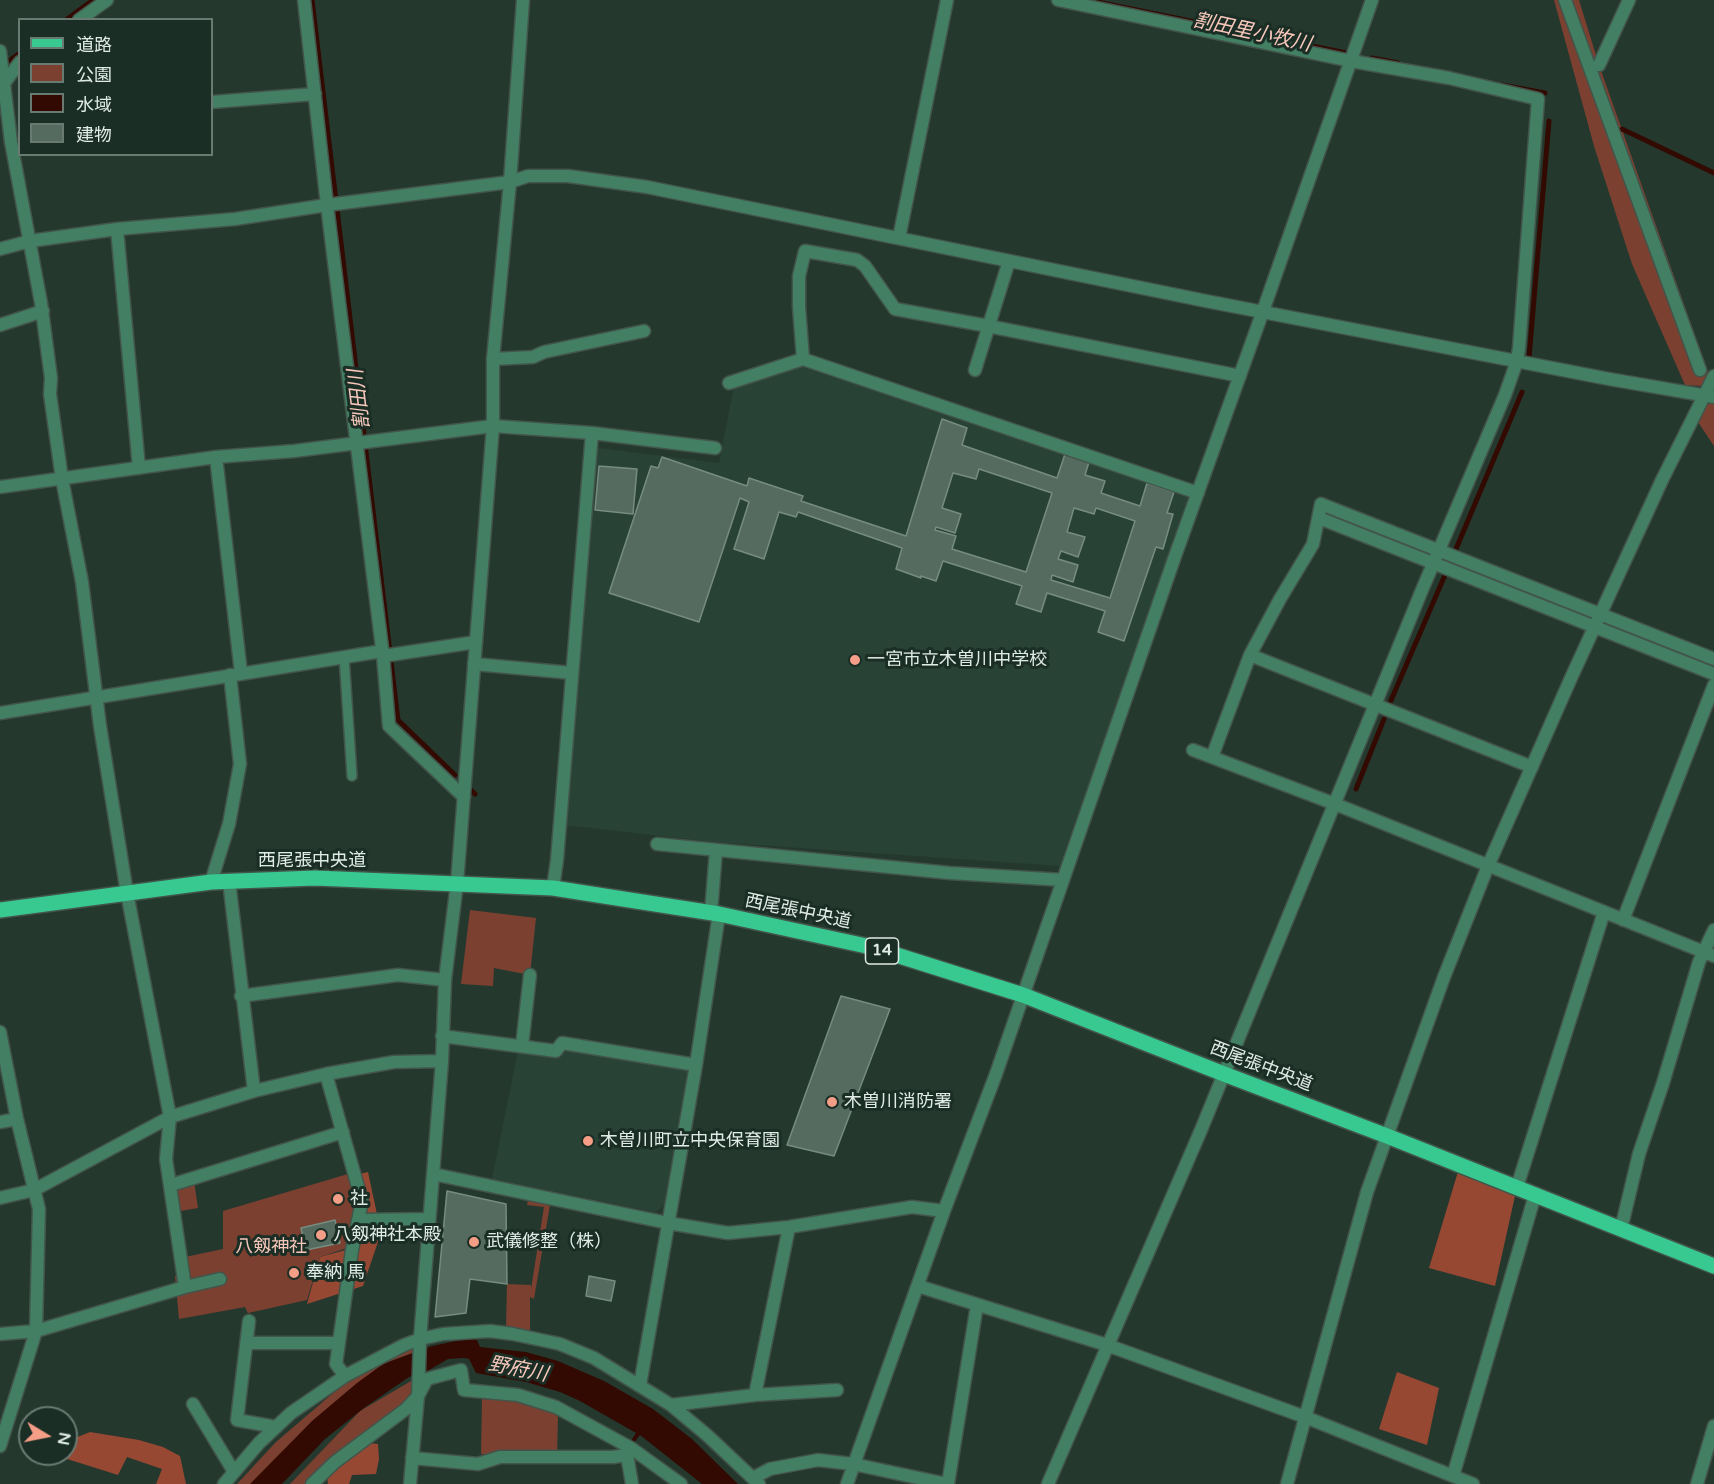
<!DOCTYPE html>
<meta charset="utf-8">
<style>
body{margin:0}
#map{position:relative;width:1714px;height:1484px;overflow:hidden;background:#25382e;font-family:"Varela Round","Noto Sans JP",sans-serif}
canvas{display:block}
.legend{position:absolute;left:18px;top:18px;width:195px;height:138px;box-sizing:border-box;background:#1b2e25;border:2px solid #697a72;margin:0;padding:8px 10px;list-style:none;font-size:18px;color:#dfebe5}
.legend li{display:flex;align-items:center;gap:12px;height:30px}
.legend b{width:30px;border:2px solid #697a72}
.north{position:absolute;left:18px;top:1406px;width:60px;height:60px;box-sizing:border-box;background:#1b2e25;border:2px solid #697a72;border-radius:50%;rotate:100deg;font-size:16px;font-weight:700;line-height:24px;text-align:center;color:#dfebe5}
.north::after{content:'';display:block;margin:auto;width:21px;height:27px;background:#f49e87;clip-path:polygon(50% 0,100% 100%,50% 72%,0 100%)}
</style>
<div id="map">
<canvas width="1714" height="1484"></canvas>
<ul class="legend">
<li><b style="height:8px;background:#38c991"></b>道路</li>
<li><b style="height:16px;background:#7c4030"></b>公園</li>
<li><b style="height:16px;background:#320a02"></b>水域</li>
<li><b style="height:16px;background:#566b60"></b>建物</li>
</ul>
<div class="north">N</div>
</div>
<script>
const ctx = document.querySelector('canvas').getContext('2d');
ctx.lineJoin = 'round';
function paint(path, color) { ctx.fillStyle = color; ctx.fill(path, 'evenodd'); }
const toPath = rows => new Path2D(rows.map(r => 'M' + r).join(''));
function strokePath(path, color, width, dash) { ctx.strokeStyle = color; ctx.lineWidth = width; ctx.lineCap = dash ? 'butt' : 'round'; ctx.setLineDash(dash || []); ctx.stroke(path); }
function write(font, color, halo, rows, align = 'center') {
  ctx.font = font + ' "Varela Round","Noto Sans JP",sans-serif'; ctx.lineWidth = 6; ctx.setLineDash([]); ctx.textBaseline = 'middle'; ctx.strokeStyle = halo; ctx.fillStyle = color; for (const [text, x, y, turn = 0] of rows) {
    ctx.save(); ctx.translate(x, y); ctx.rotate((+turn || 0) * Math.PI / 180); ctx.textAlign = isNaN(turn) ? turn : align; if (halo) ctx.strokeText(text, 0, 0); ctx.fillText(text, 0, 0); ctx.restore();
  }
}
paint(toPath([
 [805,365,1189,496,1060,866,714,842,565,825,598,448,719,463,734,387],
 [568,1049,688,1068,664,1205,655,1212,492,1179,518,1051,561,1057]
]), '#284235');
paint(toPath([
 [1554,0,1579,0,1599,65,1708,372,1702,386,1685,385,1632,264,1594,146],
 [1705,395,1714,397,1714,446,1694,416],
 [470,910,536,918,530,975,494,968,493,986,461,984],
 [348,1174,355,1202,347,1248,320,1257,307,1300,248,1313,245,1307,179,1319,175,1276,188,1275,185,1257,223,1249,223,1211],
 [194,1181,198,1208,175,1212,171,1185],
 [528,1200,550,1205,534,1299,530,1297,530,1330,506,1329,507,1284,531,1285,531,1289,544,1207,527,1205],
 [416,1346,415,1352,383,1364,251,1484,237,1484,276,1442,353,1376],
 [411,1381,415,1399,312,1484,290,1484,360,1411],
 [482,1399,517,1400,551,1410,558,1417,557,1457,481,1454]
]), '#7c4030');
paint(toPath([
 [1460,1165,1517,1187,1495,1286,1429,1268],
 [368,1172,381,1233,363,1286,307,1304,320,1257,353,1248,362,1201,355,1175],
 [1397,1372,1439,1388,1427,1445,1379,1429],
 [90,1432,139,1440,163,1447,180,1456,186,1484,156,1484,162,1469,127,1457,118,1475,64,1458,70,1440],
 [360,1442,378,1444,379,1459,376,1474,352,1475,349,1484,328,1484,326,1470]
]), '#974833');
paint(toPath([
 [472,1339,477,1340,480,1347,526,1352,558,1361,604,1381,653,1409,692,1439,738,1484,702,1484,640,1435,633,1444,630,1442,636,1433,580,1401,560,1392,526,1382,476,1373,469,1359,464,1358,448,1359,429,1370,409,1377,364,1408,325,1439,282,1484,250,1484,312,1421,357,1383,383,1364,432,1346,456,1341]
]), '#320a02');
strokePath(toPath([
 [312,0,398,720,455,775],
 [1088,0,1346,53],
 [66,20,93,0],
 [1372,58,1398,63],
 [9,61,20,53],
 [1502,85,1545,93],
 [1622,129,1714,173],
 [1529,358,1549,121],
 [1456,549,1522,392],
 [1389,705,1445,575],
 [1356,789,1384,719],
 [472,791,475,794]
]), '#320a02', 5);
const building = toPath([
 [942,419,967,428,962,445,1057,478,1065,454,1089,462,1085,475,1105,481,1101,493,1140,506,1147,483,1174,492,1167,513,1173,514,1163,549,1156,547,1124,641,1098,632,1105,611,1047,593,1041,612,1016,604,1022,586,943,561,936,581,921,576,921,578,896,569,902,548,798,512,796,517,779,512,764,559,734,549,749,502,740,498,699,622,609,593,651,466,658,468,662,457,747,486,749,478,803,496,801,501,906,536,942,419],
 [979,469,1052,493,1026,572,952,549,956,536,935,530,936,527,955,533,961,514,942,508,953,473,976,479,979,469],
 [1074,508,1094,514,1096,508,1135,521,1110,598,1051,580,1052,575,1073,582,1078,565,1058,559,1061,551,1078,557,1085,537,1067,532,1074,508],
 [599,466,637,469,633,514,595,510,599,466],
 [841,996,890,1009,834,1156,787,1145,841,996],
 [447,1191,506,1204,507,1284,470,1279,466,1313,435,1317,447,1191],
 [335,1220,340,1243,306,1250,301,1228,335,1220],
 [589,1276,615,1281,611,1301,586,1296,589,1276]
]);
paint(building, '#566b60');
strokePath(building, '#778c81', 1.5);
const service = toPath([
 [344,656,352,776]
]);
const pedestrian = toPath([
 [1565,0,1700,370]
]);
const minor = toPath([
 [304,0,327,205,383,656,389,726,464,797],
 [79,20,107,0],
 [0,51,11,142,41,303,51,378,50,394,62,479,82,582,100,726,127,893,170,1117,166,1159,185,1287],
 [1599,65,1629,0],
 [5,82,20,62],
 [212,102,315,94],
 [117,229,139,468],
 [899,238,947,0],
 [0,249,30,241,117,229,235,219,327,205,510,182,528,176,568,176,647,187,1206,301,1609,379,1714,397],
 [0,325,43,311],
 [493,359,533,357,544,352,644,331],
 [803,359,799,307,799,276,805,251,857,260,865,266,895,309,988,326,1240,376],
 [975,370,1009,261],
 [729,383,803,359,1198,493],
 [216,457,241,673],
 [0,487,216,457,294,451,493,426,592,433,715,448],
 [1319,518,1714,674],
 [1250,655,1532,767],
 [383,656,476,642],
 [474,664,572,673],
 [0,713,382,651],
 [1193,750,1335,804,1714,956],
 [1212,757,1250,655,1280,599,1313,544,1321,504,1714,659],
 [657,844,950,873,1063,880],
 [229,881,254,1091],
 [211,882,229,824,240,764,230,675],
 [553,888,557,860,592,433],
 [711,913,716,850],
 [1623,920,1714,685],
 [241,996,398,975,445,980],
 [0,1032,17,1119,39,1209,36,1331,0,1446],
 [442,1036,556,1051,562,1043,696,1065],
 [522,1046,530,975],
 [326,1074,362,1201,352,1250,336,1364,345,1376],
 [0,1122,17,1119],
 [433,1174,668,1223,728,1233,789,1227,912,1207,944,1211],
 [171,1185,343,1132],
 [1517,1187,1604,912],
 [0,1198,34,1190,170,1117,254,1091,326,1074,394,1062,442,1061],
 [358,1220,429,1219],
 [1621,1229,1639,1154,1663,1083,1699,962,1714,930],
 [918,1286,1107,1345,1305,1417,1473,1484],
 [249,1321,237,1420,276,1427],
 [0,1334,36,1331,185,1287,220,1279],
 [247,1343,339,1343],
 [640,1385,696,1065,719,914],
 [755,1395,789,1227],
 [193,1404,234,1472],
 [671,1405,755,1395,837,1390],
 [631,1448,627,1455,632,1484],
 [412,1458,478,1464,500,1457,613,1457,627,1455],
 [1453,1476,1535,1195],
 [753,1478,770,1469,818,1460,853,1464,947,1484],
 [224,1484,259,1443,291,1413,345,1376,404,1345,420,1339,443,1334,490,1331,513,1334,560,1344,594,1358,671,1405,708,1436,759,1484],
 [312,1484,335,1462,406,1409,418,1396,427,1379,461,1370,464,1390,518,1395,556,1407,631,1448,681,1484],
 [410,1484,418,1396,420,1339,442,1061,445,980,457,883],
 [847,1484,944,1211,996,1074,1174,559,1263,311,1372,0],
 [948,1484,977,1305],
 [1048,1484,1201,1130,1422,590,1505,395,1517,361,1519,348,1538,99,1449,78,1351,61,1058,0],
 [1287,1484,1367,1192,1444,977,1488,866,1571,678,1662,480,1714,376],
 [1697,1484,1714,1426]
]);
const tertiary = toPath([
 [457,883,493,426,493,359,510,182,523,0]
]);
const primary = toPath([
 [0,910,211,882,315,878,553,888,719,914,871,947,1023,995,1224,1074,1387,1136,1714,1266]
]);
strokePath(service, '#43554b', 12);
strokePath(pedestrian, '#43554b', 15);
strokePath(minor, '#43554b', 15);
strokePath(tertiary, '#43554b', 15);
strokePath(primary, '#43554b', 18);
strokePath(service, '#427f63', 9);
strokePath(pedestrian, '#427f63', 12);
strokePath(minor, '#427f63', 12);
strokePath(tertiary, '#427f63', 12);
strokePath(primary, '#38c991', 15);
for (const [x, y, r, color] of [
 [855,660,6,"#f49e87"],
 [832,1102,6,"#f49e87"],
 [588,1141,6,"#f49e87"],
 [338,1199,6,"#f49e87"],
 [321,1235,6,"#f49e87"],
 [474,1242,6,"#f49e87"],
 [294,1273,6,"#f49e87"]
]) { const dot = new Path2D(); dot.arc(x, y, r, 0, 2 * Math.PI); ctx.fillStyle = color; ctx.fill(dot); strokePath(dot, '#1b2e25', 2); }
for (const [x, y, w] of [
 [882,951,33]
]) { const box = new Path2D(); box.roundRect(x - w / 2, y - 13, w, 26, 4.5); ctx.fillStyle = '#1b2e25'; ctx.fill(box); strokePath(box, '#dfebe5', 1.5); }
write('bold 16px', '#dfebe5', null, [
 ["14",882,951]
]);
write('18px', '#dfebe5', '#1b2e25', [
 ["一宮市立木曽川中学校",867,660],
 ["木曽川消防署",844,1102],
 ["木曽川町立中央保育園",600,1141],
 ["社",350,1199],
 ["八剱神社本殿",333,1235],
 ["武儀修整（株）",486,1242],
 ["奉納 馬",306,1273]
], 'left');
write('18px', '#dfebe5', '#1b2e25', [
 ["西尾張中央道",312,861],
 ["西尾張中央道",798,912,12],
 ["西尾張中央道",1261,1067,21]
]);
write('18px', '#f4c5b8', '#1b2e25', [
 ["八剱神社",271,1247]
]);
write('italic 20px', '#f7c8bb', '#1b2e25', [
 ["割田里小牧川",1252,33,12],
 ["割田川",360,399,-97],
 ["野府川",518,1370,11]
]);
</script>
